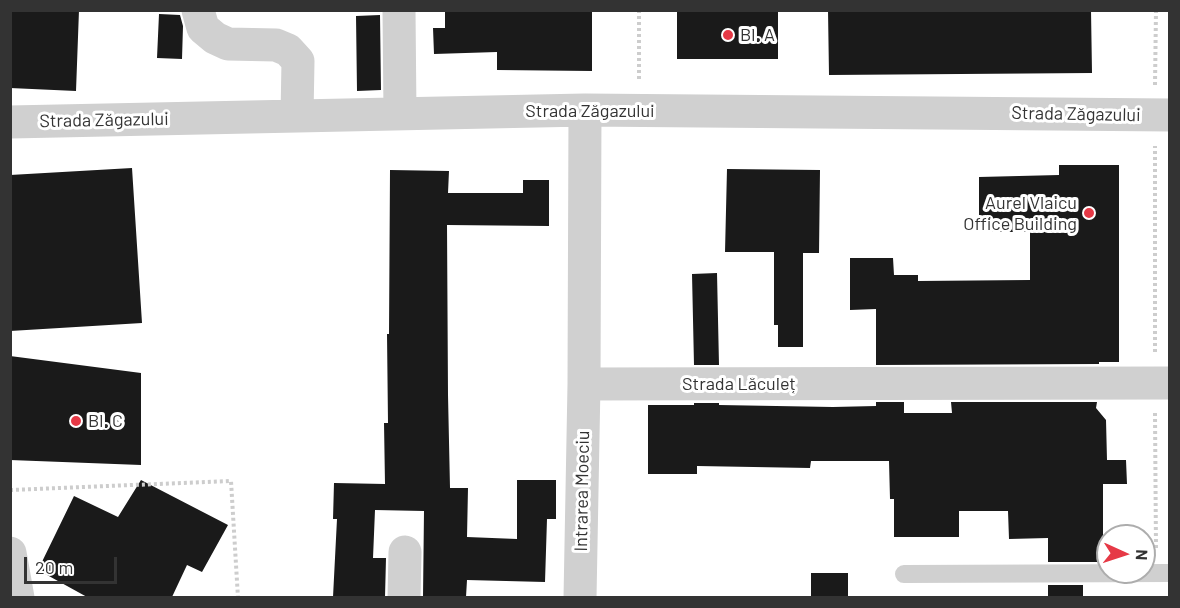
<!DOCTYPE html>
<meta charset="utf-8">
<style>
body{margin:0}
#map{position:relative;width:1180px;height:608px;overflow:hidden;background:#fff;font-family:Barlow,sans-serif}
canvas{display:block}
.frame{position:absolute;inset:0;border:12px solid #333;pointer-events:none}
.north{position:absolute;left:1096px;top:524px;width:60px;height:60px;box-sizing:border-box;background:#fff;border:2px solid #adadad;border-radius:50%;rotate:93deg;font-size:16px;font-weight:700;line-height:24px;text-align:center;color:#333}
.north::after{content:'';display:block;margin:auto;width:21px;height:27px;background:#e63946;clip-path:polygon(50% 0,100% 100%,50% 72%,0 100%)}
.scale{position:absolute;left:24px;top:557px;width:93px;height:27px;box-sizing:border-box;border:3px solid #333;border-top:0;padding-left:8px;font-size:18px;line-height:21px;white-space:nowrap;color:#333;-webkit-text-stroke:4px #fff;paint-order:stroke}
</style>
<div id="map">
<canvas width="1180" height="608"></canvas>
<div class="frame"></div>
<div class="north">N</div>
<div class="scale">20 m</div>
</div>
<script>
const ctx = document.querySelector('canvas').getContext('2d');
ctx.lineJoin = 'round';
function paint(path, color) { ctx.fillStyle = color; ctx.fill(path, 'evenodd'); }
const toPath = rows => new Path2D(rows.map(r => 'M' + r).join(''));
function strokePath(path, color, width, dash) { ctx.strokeStyle = color; ctx.lineWidth = width; ctx.lineCap = dash ? 'butt' : 'round'; ctx.setLineDash(dash || []); ctx.stroke(path); }
function write(font, color, halo, rows, align = 'center') {
  ctx.font = font + ' Barlow,sans-serif'; ctx.lineWidth = 6; ctx.setLineDash([]); ctx.textBaseline = 'middle'; ctx.strokeStyle = halo; ctx.fillStyle = color; for (const [text, x, y, turn = 0] of rows) {
    ctx.save(); ctx.translate(x, y); ctx.rotate((+turn || 0) * Math.PI / 180); ctx.textAlign = isNaN(turn) ? turn : align; if (halo) ctx.strokeText(text, 0, 0); ctx.fillText(text, 0, 0); ctx.restore();
  }
}
paint(toPath([
 [10,10,79,10,76,91,10,88],
 [445,10,592,10,592,71,497,70,497,52,434,54,433,28,445,28],
 [677,10,778,10,778,59,677,59],
 [828,10,1091,10,1092,73,829,75],
 [159,14,180,15,183,26,182,59,157,58],
 [380,15,381,90,357,91,356,16],
 [1059,165,1119,165,1119,362,1099,362,1099,364,876,365,876,309,850,310,850,258,893,258,894,275,918,275,918,281,1030,280,1030,232,979,232,979,177,1059,175],
 [132,168,142,323,10,331,10,175],
 [727,169,820,170,819,253,803,253,803,347,778,347,778,325,774,325,774,252,725,252],
 [390,170,449,171,448,193,523,193,523,180,549,180,549,226,447,225,448,395,450,488,468,488,467,537,517,539,517,480,556,480,556,519,547,519,545,582,467,580,466,597,423,597,424,511,375,510,373,558,386,558,385,597,333,597,337,519,333,519,334,483,385,484,384,423,388,423,387,334,389,334],
 [717,273,719,365,694,365,692,274],
 [10,356,141,373,141,465,10,460],
 [876,402,904,402,904,413,952,413,951,402,1097,402,1096,408,1106,420,1107,460,1126,460,1127,484,1103,484,1103,562,1048,562,1048,538,1009,539,1008,511,959,511,959,537,894,537,894,499,890,499,889,461,811,461,810,468,697,466,697,474,648,474,648,405,694,405,694,403,719,403,719,405,833,407,876,406],
 [141,480,228,525,202,572,187,565,172,597,87,597,38,570,74,496,118,517],
 [811,573,848,573,848,597,811,597],
 [1048,585,1083,585,1083,597,1048,597]
]), '#1a1a1a');
strokePath(toPath([
 [639,79,639,10],
 [1155,85,1156,10],
 [1155,352,1155,146],
 [1155,413,1156,550],
 [10,490,231,481,238,598]
]), '#cdcdcd', 4, [3, 3]);
strokePath(toPath([
 [904,574,1170,573]
]), '#d0d0d0', 18);
strokePath(toPath([
 [198,10,203,28,215,38,228,44,276,45,288,50,298,61,297,116],
 [399,10,400,114],
 [10,122,585,110,1170,115],
 [584,384,1170,383],
 [10,553,18,598],
 [404,598,405,552],
 [580,598,584,384,585,110]
]), '#d0d0d0', 33);
for (const [x, y, r, color] of [
 [728,35,6,"#e63946"],
 [1089,213,6,"#e63946"],
 [76,421,6,"#e63946"]
]) { const dot = new Path2D(); dot.arc(x, y, r, 0, 2 * Math.PI); ctx.fillStyle = color; ctx.fill(dot); strokePath(dot, '#fff', 2); }
write('18px', '#333', '#fff', [
 ["Bl. A",740,35],
 ["Aurel Vlaicu",1077,203,"right"],
 ["Office Building",1077,224,"right"],
 ["Bl. C",88,421]
], 'left');
write('18px', '#333', '#fff', [
 ["Strada Zăgazului",590,111],
 ["Strada Zăgazului",1076,114,1],
 ["Strada Zăgazului",104,120,-1],
 ["Strada Lăculeț",739,384],
 ["Intrarea Moeciu",582,491,-89]
]);
</script>
